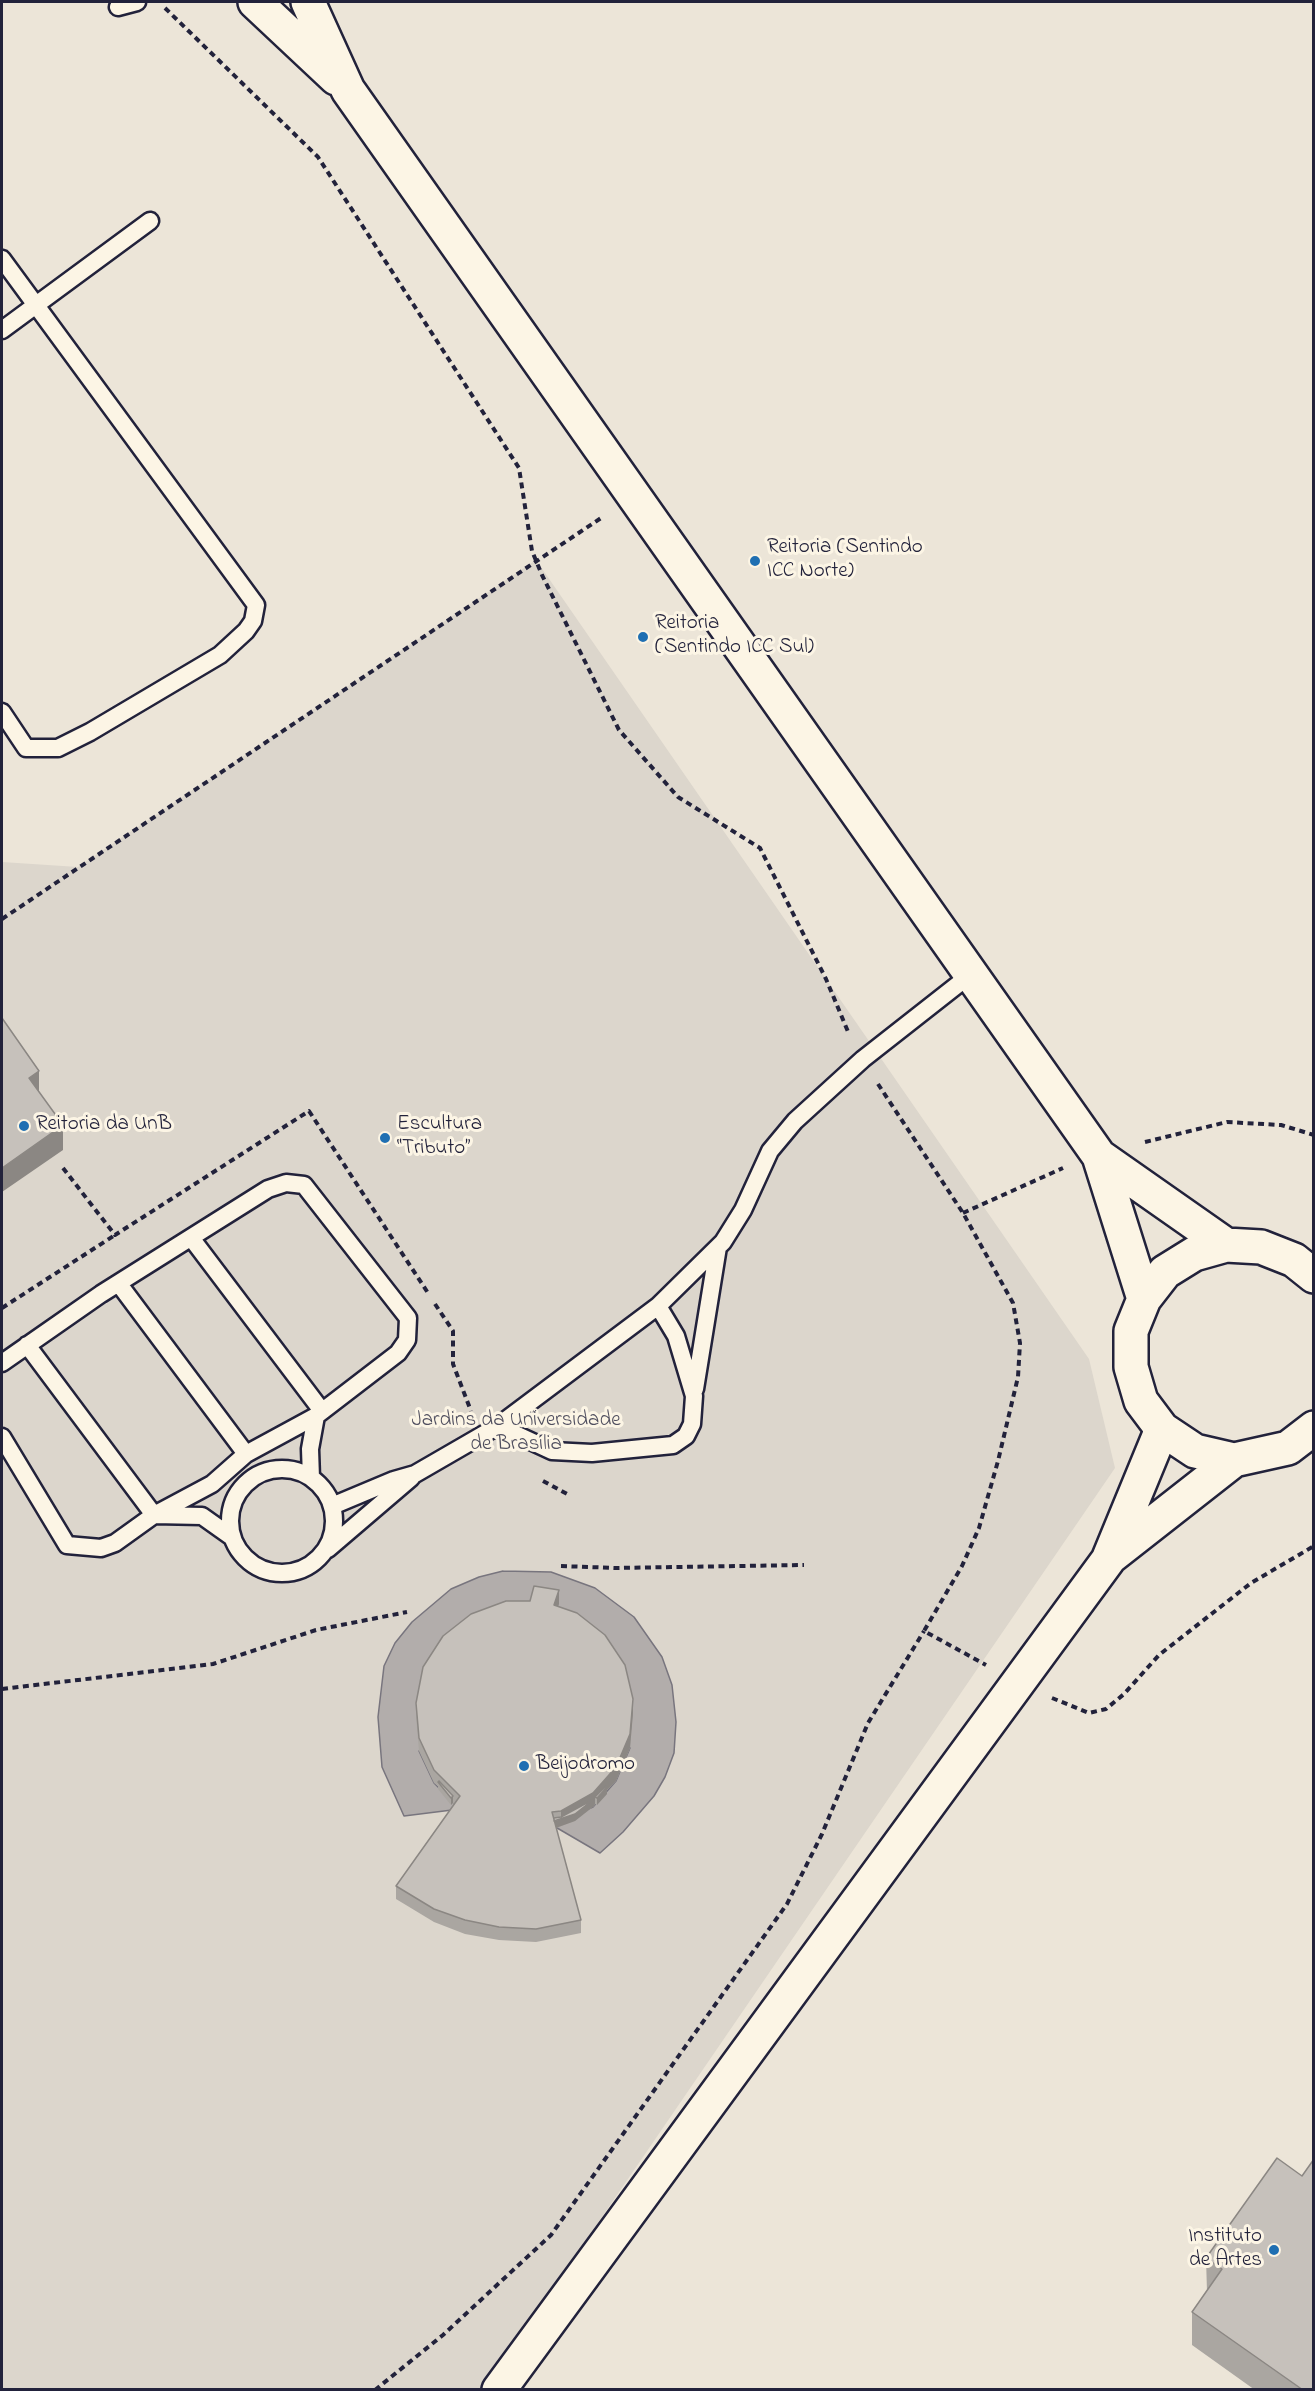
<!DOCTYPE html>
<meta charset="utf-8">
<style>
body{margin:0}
#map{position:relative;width:1315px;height:2391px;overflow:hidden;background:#fcf5e5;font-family:"Indie Flower",sans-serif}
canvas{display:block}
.frame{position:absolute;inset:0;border:3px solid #22223b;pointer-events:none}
</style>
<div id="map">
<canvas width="1315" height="2391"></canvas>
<div class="frame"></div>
</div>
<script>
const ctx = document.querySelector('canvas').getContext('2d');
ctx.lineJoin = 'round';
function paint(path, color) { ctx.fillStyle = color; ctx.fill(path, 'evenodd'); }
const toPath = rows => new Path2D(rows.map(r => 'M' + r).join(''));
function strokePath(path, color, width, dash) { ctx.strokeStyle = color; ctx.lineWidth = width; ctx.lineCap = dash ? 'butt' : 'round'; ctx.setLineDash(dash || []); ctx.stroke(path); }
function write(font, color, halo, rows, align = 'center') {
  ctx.font = font + ' "Indie Flower",sans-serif'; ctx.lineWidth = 6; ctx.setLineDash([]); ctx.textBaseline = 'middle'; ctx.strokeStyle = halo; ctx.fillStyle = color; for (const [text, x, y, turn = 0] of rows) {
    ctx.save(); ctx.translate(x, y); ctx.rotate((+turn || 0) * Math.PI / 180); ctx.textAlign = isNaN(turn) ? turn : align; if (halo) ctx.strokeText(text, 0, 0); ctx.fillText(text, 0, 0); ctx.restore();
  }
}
paint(toPath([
 [2,2,1313,2,1313,2389,2,2389]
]), '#ece5d8');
paint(toPath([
 [536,560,1089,1359,1115,1468,484,2389,2,2389,2,862,78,867]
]), '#dcd6cc');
const water = toPath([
 [503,1571,551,1572,595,1588,634,1617,662,1657,672,1685,676,1722,674,1753,665,1777,654,1796,623,1832,600,1853,552,1825,593,1807,616,1781,630,1748,419,1751,434,1783,460,1809,404,1816,382,1767,378,1717,384,1666,395,1643,412,1622,451,1589,479,1577,503,1571]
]);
paint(water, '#b2adab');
strokePath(water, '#78757e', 1.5);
const service = toPath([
 [118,7,137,2],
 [2,259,256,605,253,621,246,631,220,655,90,732,58,748,26,748,2,712],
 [2,330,150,221],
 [192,1239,322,1411],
 [119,1284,246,1454],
 [27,1345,154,1515,202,1516,233,1538],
 [2,1363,101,1294,268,1189,286,1183,304,1185,408,1318,407,1340,398,1353,316,1416,246,1454,212,1484,154,1515,115,1543,101,1548,67,1545,2,1437],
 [695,1389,718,1247],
 [498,1426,552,1451,592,1453,673,1445,686,1436,692,1424,694,1396,676,1336,658,1306],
 '230 1521a52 52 0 1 1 104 0a52 52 0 1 1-104 0Z',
 [311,1478,310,1449,316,1416],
 [332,1506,394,1480,415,1474,498,1426,658,1306,723,1242,743,1210,770,1151,795,1121,863,1059,970,975],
 [328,1549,411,1478]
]);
const tertiary = toPath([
 [255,2,336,78],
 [308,2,348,90,1099,1156,1144,1299],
 [1099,1156,1226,1245],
 [1234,1460,1195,1451,1162,1429,1141,1401,1131,1367,1131,1331,1144,1299,1165,1272,1194,1254,1226,1245,1261,1247,1294,1260,1314,1276],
 [1109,1558,1234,1460,1288,1448,1314,1428],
 [499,2390,1108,1560,1162,1429]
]);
strokePath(service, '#22223b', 21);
strokePath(tertiary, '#22223b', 38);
strokePath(toPath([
 [165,8,318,157,519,468,532,551,542,575,619,730,678,797,760,848,826,979,849,1034],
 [2,919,604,516],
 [878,1084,963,1213,1013,1303,1020,1343,1018,1377,998,1461,979,1528,962,1566,924,1631,986,1665],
 [1145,1142,1227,1122,1281,1125,1314,1135],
 [63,1168,115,1235,309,1111,428,1293],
 [963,1213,1063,1168],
 [435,1304,453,1331,453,1364,471,1411],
 [2,1308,115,1235],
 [543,1481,569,1495],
 [561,1566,616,1568,804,1565],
 [2,1689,213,1664,316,1630,407,1612],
 [1052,1698,1089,1713,1106,1709,1124,1694,1159,1655,1251,1583,1314,1546],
 [375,2390,443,2335,551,2235,787,1904,822,1834,868,1723,924,1631]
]), '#22223b', 4, [6, 4.5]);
strokePath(service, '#fcf5e5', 16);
strokePath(tertiary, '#fcf5e5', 33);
paint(toPath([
 [559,1604,558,1606,633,1713,630,1748,616,1781,607,1790,607,1794,597,1805,595,1804,594,1806,575,1821,556,1828,581,1920,581,1933,536,1942,499,1940,465,1934,434,1922,396,1899,396,1886,454,1804,453,1803,451,1805,438,1789,438,1786,434,1783,419,1751,416,1716,416,1703],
 [1302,2176,1314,2390,1255,2390,1192,2345,1192,2312,1207,2292,1206,2258]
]), '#aaa6a1');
paint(toPath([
 [39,1071,39,1096,29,1078],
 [63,1125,63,1150,2,1192,2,1168],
 [559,1590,559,1604,554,1619,554,1605],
 [633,1699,633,1713,630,1748,616,1781,607,1790,607,1794,597,1805,597,1798,595,1797,595,1804,594,1806,575,1821,553,1829,553,1822,561,1819,561,1811],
 [453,1796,453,1803,451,1805,451,1798]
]), '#8b8783');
const building = toPath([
 [2,1018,39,1071,29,1078,63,1125,2,1168,2,1018],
 [534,1586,559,1590,554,1605,577,1613,605,1635,625,1665,633,1699,630,1734,616,1767,593,1793,561,1811,552,1812,581,1920,536,1929,499,1927,465,1920,434,1909,396,1886,460,1796,434,1770,419,1738,416,1703,423,1667,443,1636,471,1614,506,1601,530,1601,534,1586],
 [439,1781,453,1796,451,1798,438,1782,439,1781],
 [606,1786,607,1787,597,1798,595,1797,606,1786],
 [594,1799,575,1814,554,1821,554,1818,561,1817,594,1799],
 [1277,2158,1302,2176,1314,2159,1314,2390,1303,2390,1192,2312,1222,2269,1206,2258,1277,2158]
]);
paint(building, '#c6c1bb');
strokePath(building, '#8b8783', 1.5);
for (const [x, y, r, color] of [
 [755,561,6,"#1f6fb2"],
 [643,637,6,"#1f6fb2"],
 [24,1126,6,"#1f6fb2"],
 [385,1138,6,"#1f6fb2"],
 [524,1766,6,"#1f6fb2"],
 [1274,2250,6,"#1f6fb2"]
]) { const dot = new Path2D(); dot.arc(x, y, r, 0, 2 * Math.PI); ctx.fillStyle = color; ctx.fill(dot); strokePath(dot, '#fcf5e5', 2); }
write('21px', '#22223b', '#fcf5e5', [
 ["Reitoria (Sentindo",767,549],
 ["ICC Norte)",767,573],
 ["Reitoria",655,625],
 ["(Sentindo ICC Sul)",655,649],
 ["Reitoria da UnB",36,1126],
 ["Escultura",397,1126],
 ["“Tributo”",397,1150],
 ["Beijodromo",536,1766],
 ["Instituto",1262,2238,"right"],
 ["de Artes",1262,2262,"right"]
], 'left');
write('21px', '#504f5f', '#fcf5e5', [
 ["Jardins da Universidade",516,1422],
 ["de Brasília",516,1446]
]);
</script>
